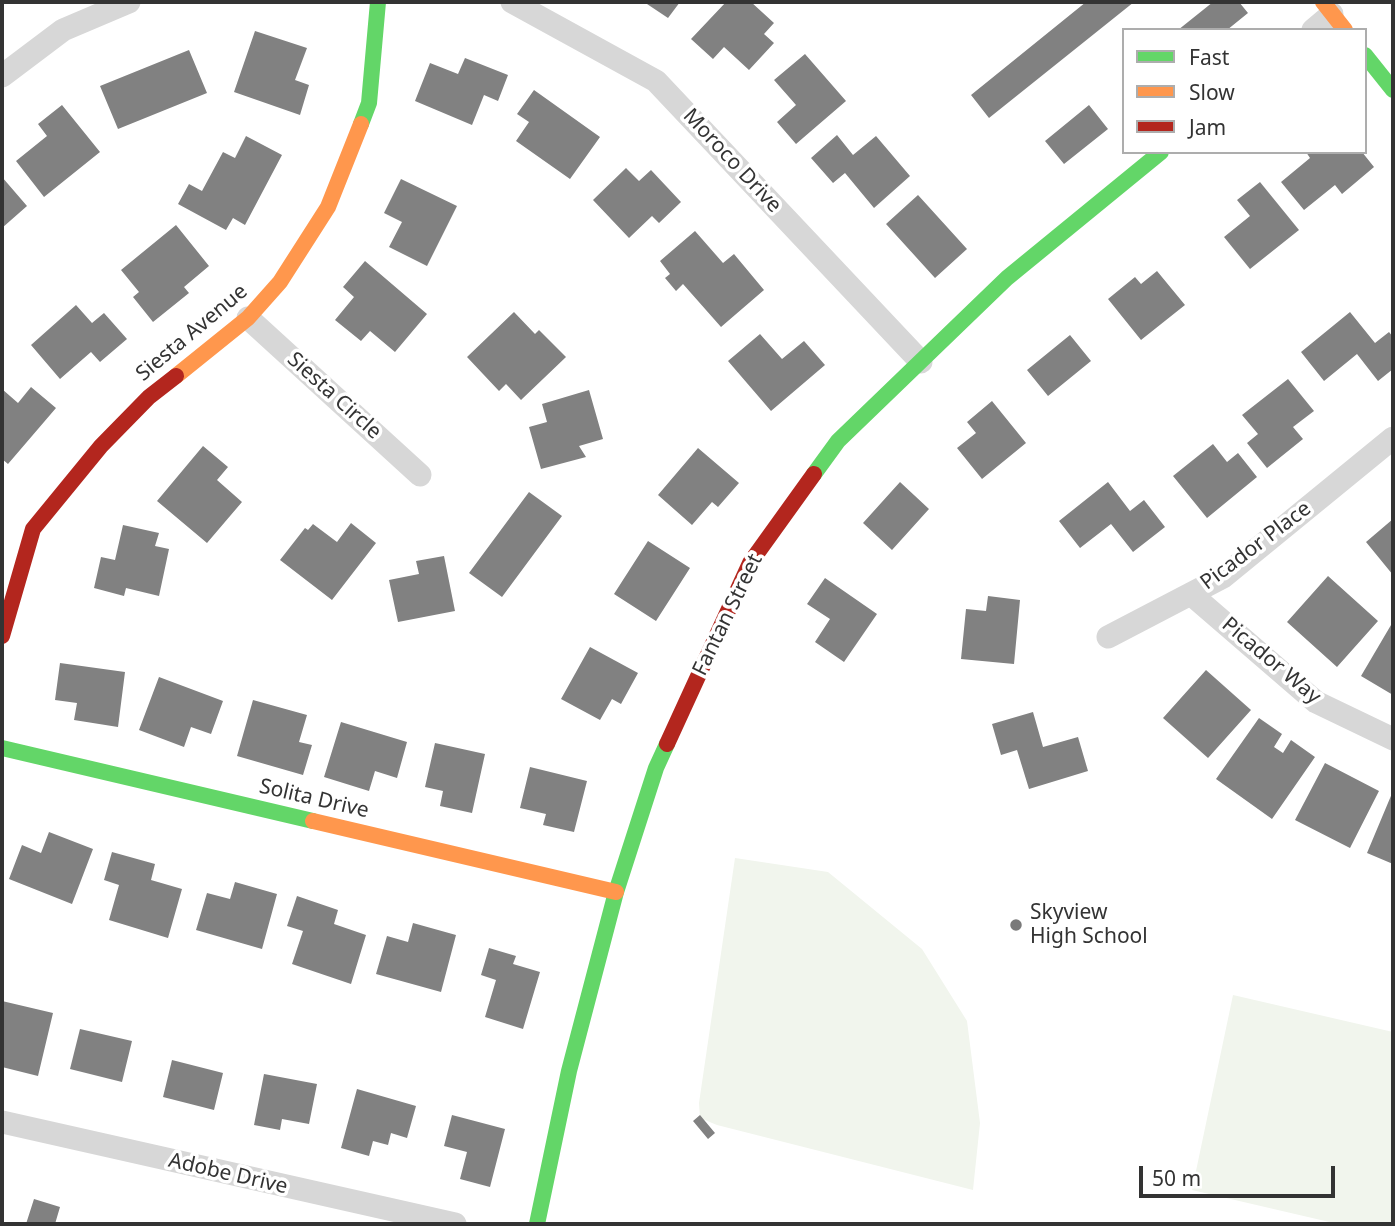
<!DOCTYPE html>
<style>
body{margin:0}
#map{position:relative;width:1395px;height:1226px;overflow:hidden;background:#fff;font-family:"Noto Sans",sans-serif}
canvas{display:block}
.frame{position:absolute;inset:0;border:4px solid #333;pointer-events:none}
.legend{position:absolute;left:1122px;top:28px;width:245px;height:126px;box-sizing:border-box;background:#fff;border:2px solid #adadad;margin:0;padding:9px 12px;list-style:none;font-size:21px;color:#333}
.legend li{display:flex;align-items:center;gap:14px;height:35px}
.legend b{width:35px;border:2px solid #adadad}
.scale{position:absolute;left:1139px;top:1166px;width:196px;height:32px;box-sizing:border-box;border:4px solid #333;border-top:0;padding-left:9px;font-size:21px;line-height:24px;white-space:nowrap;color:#333;-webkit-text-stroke:5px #fff;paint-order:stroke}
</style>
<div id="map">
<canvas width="1395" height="1226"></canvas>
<div class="frame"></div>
<ul class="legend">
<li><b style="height:9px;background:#63d668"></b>Fast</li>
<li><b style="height:9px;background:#ff974d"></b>Slow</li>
<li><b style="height:9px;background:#b3261e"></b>Jam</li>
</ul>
<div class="scale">50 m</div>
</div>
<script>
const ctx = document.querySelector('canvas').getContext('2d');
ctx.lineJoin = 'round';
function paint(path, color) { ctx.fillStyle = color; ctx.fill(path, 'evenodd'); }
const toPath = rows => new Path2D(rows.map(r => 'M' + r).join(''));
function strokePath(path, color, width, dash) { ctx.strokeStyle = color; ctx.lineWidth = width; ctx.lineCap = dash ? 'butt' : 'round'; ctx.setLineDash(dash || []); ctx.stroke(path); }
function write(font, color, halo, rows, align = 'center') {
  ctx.font = font + ' "Noto Sans",sans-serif'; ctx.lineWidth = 7; ctx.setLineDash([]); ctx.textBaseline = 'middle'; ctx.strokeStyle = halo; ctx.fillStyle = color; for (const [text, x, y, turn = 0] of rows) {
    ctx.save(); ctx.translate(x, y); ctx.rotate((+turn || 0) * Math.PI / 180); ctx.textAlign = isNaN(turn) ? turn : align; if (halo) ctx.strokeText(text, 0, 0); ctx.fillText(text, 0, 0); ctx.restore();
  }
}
paint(toPath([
 [735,858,828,872,922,949,967,1021,980,1123,973,1190,717,1125,700,1118,699,1103],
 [1233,995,1393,1032,1393,1224,1338,1224,1192,1190]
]), '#f1f5ed');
paint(toPath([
 [644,2,680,2,668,18],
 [726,2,751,2,774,23,764,34,774,43,749,70,724,47,713,59,691,39],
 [1086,2,1134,2,989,118,971,95],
 [1213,2,1239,2,1248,13,1227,30,1178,30],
 [255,31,307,48,295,80,309,85,300,115,234,92],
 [189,50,207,93,118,129,100,86],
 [805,54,846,101,796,144,777,122,796,105,774,80],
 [465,58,508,75,498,101,484,95,472,125,415,101,430,63,458,74],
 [534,90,600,137,570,179,516,141,529,122,517,114],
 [62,105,100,152,44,197,16,161,47,136,38,124],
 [1089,105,1108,129,1064,164,1045,141],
 [837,135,853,155,876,136,910,176,874,208,845,173,833,183,811,158],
 [246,136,282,155,245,225,233,218,226,230,178,204,189,184,202,191,223,152,235,158],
 [1306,152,1362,152,1374,167,1342,194,1335,185,1304,210,1281,182,1310,158],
 [626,168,639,181,651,170,681,202,659,223,652,216,629,238,593,200],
 [2,177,27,206,2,228],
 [401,179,457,206,427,266,389,247,402,222,384,213],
 [1260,182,1299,230,1250,269,1224,237,1250,216,1237,200],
 [918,195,967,249,935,278,886,224],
 [176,225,209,266,184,287,189,293,153,322,133,297,139,292,121,270],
 [695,231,723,263,734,254,764,290,721,327,683,284,676,291,665,278,670,274,660,261],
 [365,261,427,314,395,352,370,331,361,341,335,320,354,297,343,287],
 [1157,271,1185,305,1141,340,1108,299,1135,277,1141,284],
 [76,305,92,323,104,313,127,339,100,362,91,352,60,379,31,345],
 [514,312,535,334,539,330,566,357,521,400,506,384,499,391,467,357],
 [1350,312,1375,343,1389,332,1393,337,1393,369,1378,381,1357,354,1324,381,1301,352],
 [760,334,782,359,804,341,825,365,771,411,728,361],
 [1070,335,1091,361,1048,396,1027,370],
 [1288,379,1314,411,1293,427,1303,439,1267,468,1247,443,1258,434,1242,415],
 [31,387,56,408,8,464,2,459,2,389,18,403],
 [589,390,603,439,579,446,586,457,541,469,529,427,547,422,542,404],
 [992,401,1026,443,982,479,957,448,976,433,967,422],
 [1213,444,1227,462,1238,453,1257,477,1207,518,1173,476],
 [203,446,228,467,217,480,242,502,207,543,157,501],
 [698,448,739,483,718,507,712,502,692,525,658,495],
 [900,482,929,509,892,550,863,523],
 [1108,482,1130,511,1144,500,1165,527,1133,552,1111,524,1080,548,1059,521],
 [529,492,562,516,502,597,469,573],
 [1393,519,1393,575,1366,542],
 [351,523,376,543,332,600,280,560,305,528,308,530,313,524,337,542],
 [123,525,159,533,155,546,169,549,159,596,126,588,124,596,94,588,101,557,115,560],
 [648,541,690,568,656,621,614,594],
 [444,556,455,611,398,622,389,580,419,574,416,561],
 [1328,576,1378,621,1337,667,1287,622],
 [825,578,877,614,844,662,815,642,830,619,807,604],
 [988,596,1020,600,1014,664,961,659,966,609,986,611],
 [1391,625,1393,626,1393,695,1361,676],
 [590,647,638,673,621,704,612,699,600,720,561,699],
 [60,663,125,672,118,727,74,720,77,703,55,700],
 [1206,670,1251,710,1208,758,1163,718],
 [159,677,223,701,211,734,191,727,184,747,139,730],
 [253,700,307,715,299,742,312,745,303,775,237,756],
 [1033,712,1043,747,1078,737,1088,771,1029,789,1017,750,1001,755,992,724],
 [1259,718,1282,734,1274,747,1283,753,1291,740,1315,757,1272,819,1216,779],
 [341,722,407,742,397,778,375,771,369,791,324,777],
 [435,743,485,754,472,813,440,806,443,791,425,787],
 [1325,763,1379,791,1350,848,1295,820],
 [530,767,587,781,574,832,543,825,546,814,520,808],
 [1393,791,1393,864,1367,853],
 [49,832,93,849,72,904,9,879,22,845,41,853],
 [112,852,155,864,151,880,182,889,168,938,109,920,119,885,104,880],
 [235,882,277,894,262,949,196,930,207,893,230,899],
 [297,896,338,910,334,924,366,935,351,984,292,964,303,931,287,926],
 [413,923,456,935,441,992,376,974,387,936,408,942],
 [489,948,516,956,513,964,540,972,523,1029,485,1017,496,980,481,975],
 [2,1001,53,1013,38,1076,2,1067],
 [80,1029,132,1041,122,1082,70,1069],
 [172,1060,223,1073,214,1110,163,1097],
 [264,1074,317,1084,309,1124,282,1119,280,1130,254,1125],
 [357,1089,416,1106,407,1138,391,1133,388,1145,373,1141,369,1156,341,1148],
 [452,1115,505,1129,490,1187,460,1179,467,1152,444,1146],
 [700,1115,715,1133,708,1139,693,1121],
 [34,1199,60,1207,55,1224,26,1224]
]), '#818181');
strokePath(toPath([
 [512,2,656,81,921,362],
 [1313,30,1332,14],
 [2,76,63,30,129,2],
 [248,318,420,475],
 [1192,595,1316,702,1393,739],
 [1108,637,1223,577,1393,438],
 [2,1122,455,1224]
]), '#d7d7d7', 23);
strokePath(toPath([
 [1365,55,1393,90],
 [361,124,369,103,378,2],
 [814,474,838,441,1007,278,1161,152],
 [2,748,313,821],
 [537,1224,569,1071,616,892,656,768,667,744]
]), '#63d668', 16);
strokePath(toPath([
 [1323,2,1345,30],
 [176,376,248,318,280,282,328,207,361,124],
 [313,821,616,892]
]), '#ff974d', 16);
strokePath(toPath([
 [2,636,33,529,101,446,149,397,176,376],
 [667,744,750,563,814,474]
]), '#b3261e', 16);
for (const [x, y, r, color] of [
 [1016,925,7,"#7a7a7a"]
]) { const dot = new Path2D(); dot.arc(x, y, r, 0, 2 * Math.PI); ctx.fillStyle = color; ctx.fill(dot); strokePath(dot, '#fff', 2.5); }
write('21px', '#333', '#fff', [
 ["Moroco Drive",732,161,47],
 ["Siesta Avenue",192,333,-40],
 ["Siesta Circle",334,396,42],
 ["Picador Place",1256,546,-37],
 ["Fantan Street",728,615,-64],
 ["Picador Way",1271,661,40],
 ["Solita Drive",314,799,13],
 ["Adobe Drive",228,1174,13]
]);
write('21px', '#333', '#fff', [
 ["Skyview",1030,913],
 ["High School",1030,937]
], 'left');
</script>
